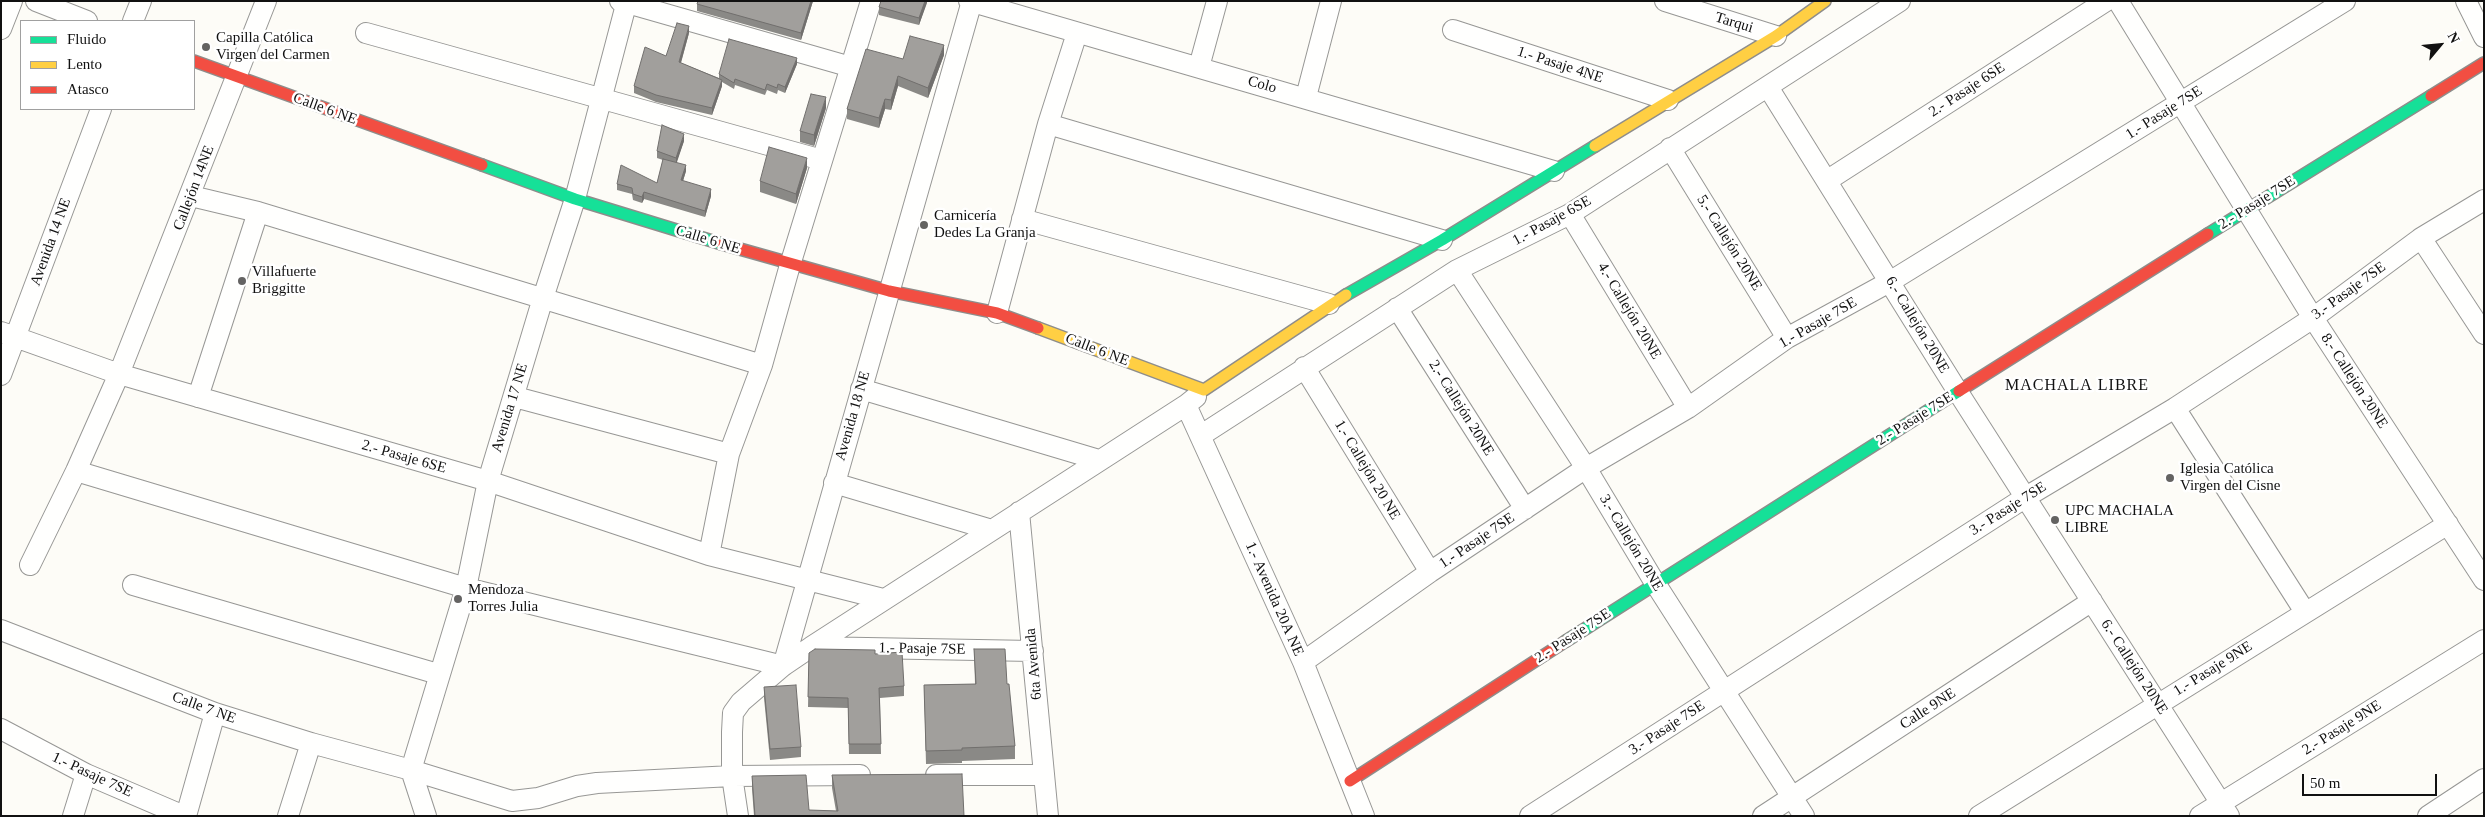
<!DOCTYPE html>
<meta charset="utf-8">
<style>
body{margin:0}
#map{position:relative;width:2485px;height:817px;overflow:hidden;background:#fdfcf7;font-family:Georgia,serif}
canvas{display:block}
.frame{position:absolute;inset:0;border:2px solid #111;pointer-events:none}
.legend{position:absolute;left:20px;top:20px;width:175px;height:90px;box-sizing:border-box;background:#fff;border:1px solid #a0a0a0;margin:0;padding:6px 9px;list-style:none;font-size:15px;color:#111}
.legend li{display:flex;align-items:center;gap:10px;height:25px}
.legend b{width:25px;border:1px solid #a0a0a0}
.north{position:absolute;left:2415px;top:20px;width:50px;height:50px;-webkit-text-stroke:4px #fff;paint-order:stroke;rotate:62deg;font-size:14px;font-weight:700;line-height:20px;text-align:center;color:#111}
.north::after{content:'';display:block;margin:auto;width:18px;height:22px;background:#111;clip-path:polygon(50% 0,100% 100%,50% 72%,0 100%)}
.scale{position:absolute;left:2302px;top:774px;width:135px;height:22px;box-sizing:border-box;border:2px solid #111;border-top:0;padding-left:6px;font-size:15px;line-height:18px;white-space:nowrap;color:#111;-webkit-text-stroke:4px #fff;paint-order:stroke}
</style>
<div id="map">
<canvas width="2485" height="817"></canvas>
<div class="frame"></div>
<ul class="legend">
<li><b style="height:6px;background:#16e098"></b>Fluido</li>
<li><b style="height:6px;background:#ffcf43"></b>Lento</li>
<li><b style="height:6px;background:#f24e42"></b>Atasco</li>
</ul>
<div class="north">N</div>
<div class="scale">50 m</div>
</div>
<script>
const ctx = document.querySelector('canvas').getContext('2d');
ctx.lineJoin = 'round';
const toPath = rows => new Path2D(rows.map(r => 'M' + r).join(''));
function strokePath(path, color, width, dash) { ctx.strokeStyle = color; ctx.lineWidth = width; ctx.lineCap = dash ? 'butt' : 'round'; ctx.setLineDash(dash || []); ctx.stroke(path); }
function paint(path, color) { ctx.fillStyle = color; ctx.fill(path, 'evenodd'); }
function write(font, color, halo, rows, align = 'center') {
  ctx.font = font + ' Georgia,serif'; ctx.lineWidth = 5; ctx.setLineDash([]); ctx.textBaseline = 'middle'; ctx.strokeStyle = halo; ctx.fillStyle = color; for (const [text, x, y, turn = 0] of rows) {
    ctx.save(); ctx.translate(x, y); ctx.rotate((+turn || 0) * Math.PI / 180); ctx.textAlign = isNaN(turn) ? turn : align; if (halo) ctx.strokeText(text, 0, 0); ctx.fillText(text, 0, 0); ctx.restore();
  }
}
const street = toPath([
 [36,1,87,21],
 [620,1,851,67],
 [969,1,1554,171],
 [1665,1,1776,36],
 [2118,1,2313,318,2484,580],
 [2466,1,2484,37],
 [133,21,141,1],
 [1,29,12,1],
 [1453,30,1668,100],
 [366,33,822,160],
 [1199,67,1217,1],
 [1768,87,1958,392,2229,816],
 [1306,97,1331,1],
 [1048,124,1442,240],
 [1670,148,1787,338],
 [1828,180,2106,1],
 [191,196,258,212,762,365],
 [1570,214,1688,408],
 [1022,219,1329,304],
 [2421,238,2484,334],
 [1457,270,1586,468,1655,583,1804,816],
 [1397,308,1525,509],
 [997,313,1048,124,1077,33],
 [1,332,119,374,488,481,709,555,883,599],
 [1304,367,1430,572],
 [1,375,101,109],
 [861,389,1099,460],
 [198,397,258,212],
 [515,397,729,454],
 [1196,397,1186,405,1303,662,1364,816],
 [2175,408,2305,612],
 [1200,436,1457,270,1570,214,1900,1],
 [76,471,466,588,783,666],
 [834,483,992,530],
 [1019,512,1048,816],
 [709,555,729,454,762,365,790,265,871,1],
 [30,565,76,471,119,374,266,1],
 [133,585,438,674],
 [1,630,215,713,311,743,411,770,512,801,538,798,577,786,597,783,732,776,860,775],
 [811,647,1033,651],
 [1303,662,1430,572,1586,468,1688,408,1787,338,1891,281,2345,1],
 [783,666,972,1],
 [1,729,86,774,184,816],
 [936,775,1044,775],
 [73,816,86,774],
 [186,816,215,713],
 [288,816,311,743],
 [426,816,411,770,466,588,488,481,543,298,575,199,627,1],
 [738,816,732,776,732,732,733,713,741,702,783,666,811,647,1186,405],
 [1530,816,2026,497,2175,408,2313,318,2421,238,2484,200],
 [1763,816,2092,601],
 [1979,816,2448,524],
 [2200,816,2484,640],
 [2428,816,2484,779]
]);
const fast = toPath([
 [482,165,575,199,722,244],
 [2208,234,2431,96],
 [1346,295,1442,240,1595,146],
 [1566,641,1959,391]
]);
const slow = toPath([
 [1595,146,1776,36,1825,1],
 [1038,328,1204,390,1346,295]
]);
const jam = toPath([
 [194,61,482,165],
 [2431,96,2484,63],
 [722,244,889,291,997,313,1038,328],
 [1959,391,2208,234],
 [1350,781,1566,641]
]);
strokePath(street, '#979795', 22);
strokePath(fast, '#8e8d8b', 14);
strokePath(slow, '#8e8d8b', 14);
strokePath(jam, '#8e8d8b', 14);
strokePath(street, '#fffffe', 20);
strokePath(fast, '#16e098', 11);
strokePath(slow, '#ffcf43', 11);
strokePath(jam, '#f24e42', 11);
paint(toPath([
 [813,1,801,40,697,11,697,4],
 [927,1,919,25,879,15,879,7],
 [689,33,681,63,719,78,719,74,797,64,785,93,778,90,777,94,767,90,765,95,735,85,734,89,722,82,722,86,712,115,656,102,634,93,634,86,666,56],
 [944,55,928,98,898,86,891,110,885,109,879,128,847,119,847,109,903,59],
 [826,108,814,146,800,142,800,131],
 [684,141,676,163,686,171,683,181,711,196,705,217,644,199,642,203,633,200,632,194,617,190,617,184,657,183,663,160,657,158,657,151],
 [807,168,796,204,760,192,760,181],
 [974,649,1007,684,1015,746,1015,759,962,761,962,763,926,764,924,685,975,684],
 [809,653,875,654,904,686,904,696,880,698,881,754,849,754,848,708,808,707],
 [764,687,801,747,801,757,770,760,764,698],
 [832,775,964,816,754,816,752,789,752,776,809,810,836,811,832,788]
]), '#8a8986');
paint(toPath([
 [811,1,813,1,801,40,801,33],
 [925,1,927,1,927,3,919,25,919,18],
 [689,26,689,33,679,69,679,62],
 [944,45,944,55,928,98,928,88],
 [797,58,797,64,785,93,785,87],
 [898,76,898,86,891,110,891,100],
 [722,80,722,86,712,115,712,108],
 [826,97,826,108,814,146,814,135],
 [885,99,885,109,879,128,879,118],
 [684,134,684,141,676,165,676,158],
 [807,158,807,168,796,204,796,194],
 [686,165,686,171,681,187,681,180],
 [711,189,711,196,705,217,705,211],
 [644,192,644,199,642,203,642,197]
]), '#716f6d');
const building = toPath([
 [698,1,811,1,801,33,697,4,698,1],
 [881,1,925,1,919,18,879,7,881,1],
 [677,23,689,26,679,62,722,80,712,108,656,95,634,86,645,47,666,56,677,23],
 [910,36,944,45,928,88,898,76,891,100,885,99,879,118,847,109,866,49,903,59,910,36],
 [729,39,797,58,785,87,778,84,777,88,767,84,765,90,735,79,734,83,719,74,729,39],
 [811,94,826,97,814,135,800,131,811,94],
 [662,125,684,134,676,158,657,151,662,125],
 [769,147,807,158,796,194,760,181,769,147],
 [663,159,686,165,681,180,711,189,705,211,644,192,642,197,633,194,632,188,617,184,621,165,657,183,663,159],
 [815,649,875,650,875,654,902,652,904,686,879,688,881,744,849,744,848,698,808,697,809,653,815,649],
 [974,649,1005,649,1007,684,1009,684,1015,746,962,748,962,750,926,751,924,685,976,684,974,649],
 [796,685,801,747,770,749,764,687,796,685],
 [962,774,964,816,755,816,752,776,806,775,809,810,838,811,832,775,962,774]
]);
paint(building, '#a19f9c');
strokePath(building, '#716f6d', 1);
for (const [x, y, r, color] of [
 [206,47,5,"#646362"],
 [924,225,5,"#646362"],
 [242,281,5,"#646362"],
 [2170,478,5,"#646362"],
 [2055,520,5,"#646362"],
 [458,599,5,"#646362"]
]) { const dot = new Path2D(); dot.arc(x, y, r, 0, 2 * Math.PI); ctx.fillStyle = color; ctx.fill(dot); strokePath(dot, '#fff', 2); }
write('15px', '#111', '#fff', [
 ["Tarqui",1734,23,17],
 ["1.- Pasaje 4NE",1560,65,18],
 ["Colo",1262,85,16],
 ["2.- Pasaje 6SE",1967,90,-33],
 ["Calle 6 NE",325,109,20],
 ["1.- Pasaje 7SE",2164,113,-32],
 ["Callejón 14NE",194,188,-69],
 ["2.- Pasaje 7SE",2257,203,-32],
 ["1.- Pasaje 6SE",1552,221,-29],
 ["Calle 6 NE",708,240,17],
 ["Avenida 14 NE",51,242,-70],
 ["5.- Callejón 20NE",1729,243,58],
 ["3.- Pasaje 7SE",2349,291,-36],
 ["4.- Callejón 20NE",1629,311,59],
 ["1.- Pasaje 7SE",1818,323,-30],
 ["6.- Callejón 20NE",1917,325,59],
 ["Calle 6 NE",1097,350,21],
 ["8.- Callejón 20NE",2354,381,57],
 ["Avenida 17 NE",510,408,-73],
 ["2.- Callejón 20NE",1461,408,58],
 ["Avenida 18 NE",853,416,-74],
 ["2.- Pasaje 7SE",1915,419,-32],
 ["2.- Pasaje 6SE",404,457,16],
 ["1.- Callejón 20 NE",1367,470,59],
 ["3.- Pasaje 7SE",2008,509,-32],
 ["1.- Pasaje 7SE",1477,541,-34],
 ["3.- Callejón 20NE",1631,543,59],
 ["1.- Avenida 20A NE",1274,599,66],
 ["2.- Pasaje 7SE",1573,636,-33],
 ["1.- Pasaje 7SE",922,649,1],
 ["6ta Avenida",1034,664,-95],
 ["6.- Callejón 20NE",2134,667,57],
 ["1.- Pasaje 9NE",2213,669,-32],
 ["Calle 7 NE",204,708,20],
 ["Calle 9NE",1928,709,-33],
 ["3.- Pasaje 7SE",1667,728,-33],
 ["2.- Pasaje 9NE",2342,728,-32],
 ["1.- Pasaje 7SE",92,775,25]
]);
write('15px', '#111', '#fff', [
 ["Capilla Católica",216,38],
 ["Virgen del Carmen",216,55],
 ["Carnicería",934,216],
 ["Dedes La Granja",934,233],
 ["Villafuerte",252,272],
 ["Briggitte",252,289],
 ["Iglesia Católica",2180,469],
 ["Virgen del Cisne",2180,486],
 ["UPC MACHALA",2065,511],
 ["LIBRE",2065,528],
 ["Mendoza",468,590],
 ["Torres Julia",468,607]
], 'left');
ctx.letterSpacing = '1px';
write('16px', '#111', '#fff', [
 ["MACHALA LIBRE",2077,386]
]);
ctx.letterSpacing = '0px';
</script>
